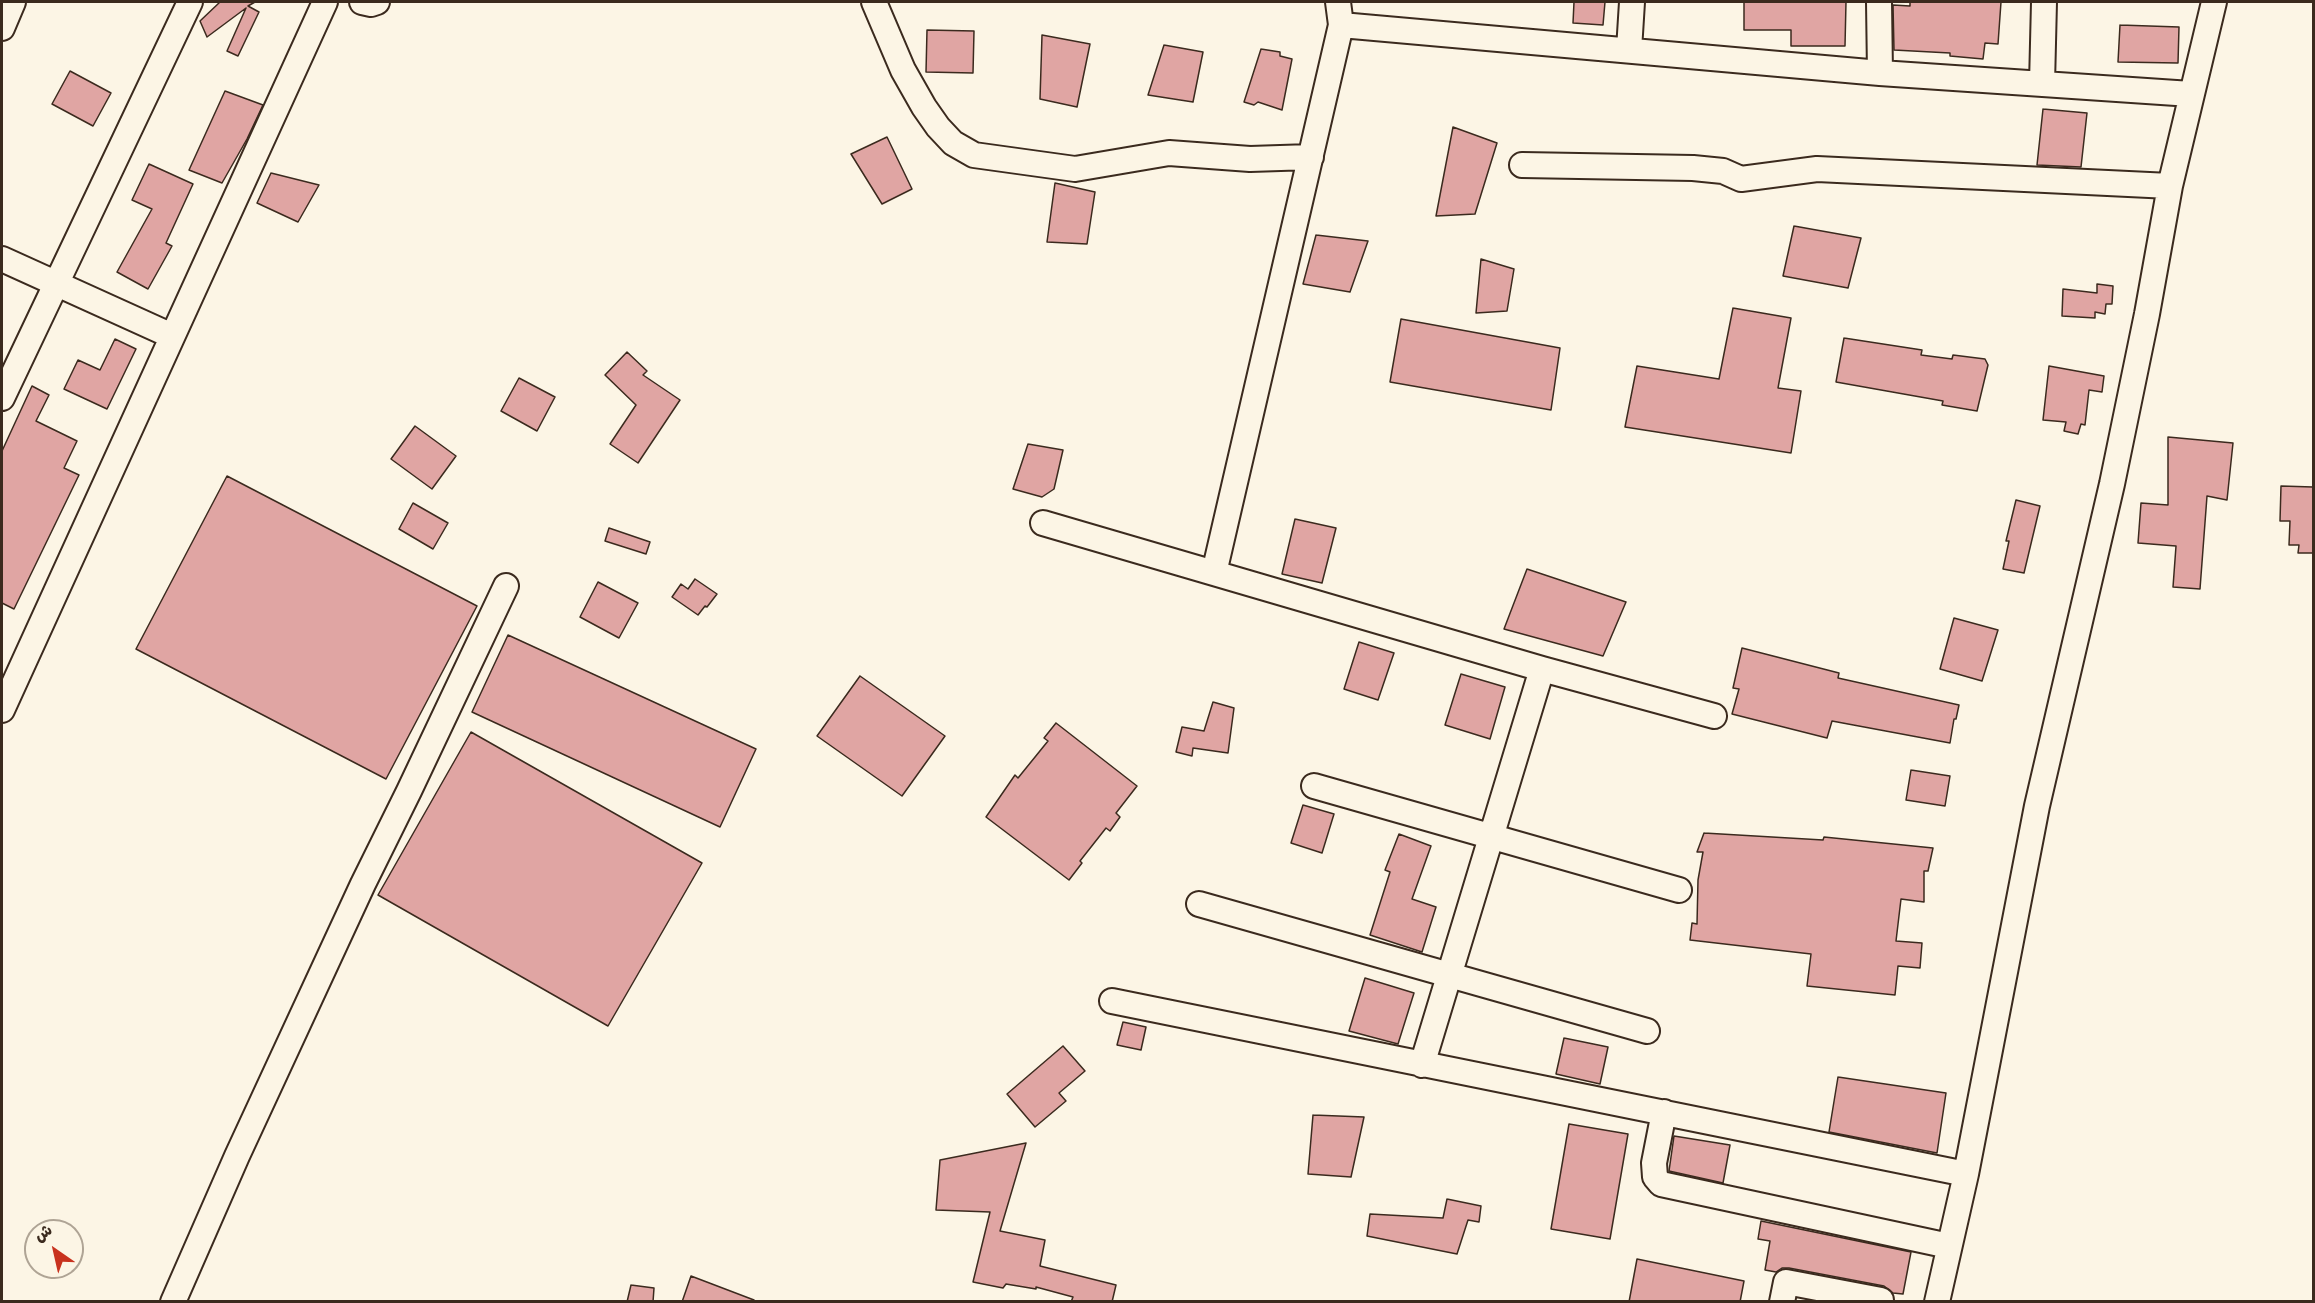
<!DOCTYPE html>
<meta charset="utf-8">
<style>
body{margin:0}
#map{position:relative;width:2315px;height:1303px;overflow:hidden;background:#fcf5e5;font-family:"Gochi Hand","Playpen Sans Arabic",sans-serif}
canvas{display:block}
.frame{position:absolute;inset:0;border:3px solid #3b2a1e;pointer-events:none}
.north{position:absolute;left:24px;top:1219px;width:60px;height:60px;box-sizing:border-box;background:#fcf5e5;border:2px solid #afa495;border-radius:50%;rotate:326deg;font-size:16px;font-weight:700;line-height:24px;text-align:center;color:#3b2a1e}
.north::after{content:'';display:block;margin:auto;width:21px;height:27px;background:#c8321e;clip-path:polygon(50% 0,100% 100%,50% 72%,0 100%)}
</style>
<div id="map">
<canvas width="2315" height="1303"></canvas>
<div class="frame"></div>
<div class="north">ش</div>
</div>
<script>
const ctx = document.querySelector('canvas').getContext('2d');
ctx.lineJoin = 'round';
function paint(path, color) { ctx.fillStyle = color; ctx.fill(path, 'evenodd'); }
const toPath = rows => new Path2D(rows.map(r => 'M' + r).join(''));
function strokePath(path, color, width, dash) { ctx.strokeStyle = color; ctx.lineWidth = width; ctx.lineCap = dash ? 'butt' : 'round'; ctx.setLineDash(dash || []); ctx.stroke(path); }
const building = toPath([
 [220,2,255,2,248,6,259,12,238,56,227,51,246,8,207,37,200,21,220,2],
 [1574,2,1605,2,1603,25,1573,23,1574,2],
 [1744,2,1846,2,1845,46,1791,46,1791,30,1744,30,1744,2],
 [1910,2,2001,2,1998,44,1985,43,1983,59,1950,56,1950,53,1894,50,1893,5,1910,6,1910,2],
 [2120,25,2179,27,2178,63,2118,62,2120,25],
 [927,30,974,31,973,73,926,72,927,30],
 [1042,35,1090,44,1077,107,1040,99,1042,35],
 [1164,45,1203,52,1193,102,1148,95,1164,45],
 [1261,49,1280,52,1280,56,1292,59,1282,110,1258,102,1254,105,1244,102,1261,49],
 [70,71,111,93,93,126,52,104,70,71],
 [225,91,263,105,247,139,222,183,189,170,225,91],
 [2043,109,2087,113,2081,167,2037,165,2043,109],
 [1453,127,1497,143,1475,214,1436,216,1453,127],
 [887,137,912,189,882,204,851,154,887,137],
 [149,164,193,184,166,243,172,246,148,289,117,272,152,209,132,200,149,164],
 [271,173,319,185,298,222,257,203,271,173],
 [1055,183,1095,192,1087,244,1047,242,1055,183],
 [1794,226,1861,238,1848,288,1783,276,1794,226],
 [1316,235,1368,241,1350,292,1303,284,1316,235],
 [1481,259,1514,269,1507,311,1476,313,1481,259],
 [2097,284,2113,286,2112,304,2106,304,2105,314,2095,312,2095,318,2062,316,2063,289,2097,293,2097,284],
 [1733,308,1791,318,1778,388,1801,391,1791,453,1625,427,1637,366,1719,379,1733,308],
 [1401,319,1560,348,1551,410,1390,382,1401,319],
 [1844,338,1922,350,1921,355,1952,359,1953,355,1985,359,1988,365,1977,411,1942,405,1943,401,1836,382,1844,338],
 [115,339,136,349,107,409,64,389,78,360,100,370,115,339],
 [627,352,647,371,643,375,680,400,638,463,610,444,636,405,605,375,627,352],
 [2049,366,2104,376,2102,392,2089,390,2085,425,2081,424,2078,434,2064,431,2066,422,2043,420,2049,366],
 [519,378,555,397,537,431,501,411,519,378],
 [32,386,49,395,36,421,77,441,64,468,79,475,14,609,2,603,2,451,32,386],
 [415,426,456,456,432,489,391,459,415,426],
 [2168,437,2233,443,2227,500,2207,496,2200,589,2173,587,2176,546,2138,543,2141,503,2168,505,2168,437],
 [1028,444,1063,450,1054,489,1042,497,1013,489,1028,444],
 [227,476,477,606,386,779,136,649,227,476],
 [2281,486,2313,487,2313,553,2298,553,2299,545,2289,545,2290,521,2280,521,2281,486],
 [2016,500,2040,506,2024,573,2003,569,2009,541,2006,541,2016,500],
 [413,503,448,523,433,549,399,529,413,503],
 [1295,519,1336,528,1322,583,1282,574,1295,519],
 [609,528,650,542,646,554,605,541,609,528],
 [1527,569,1626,602,1603,656,1504,629,1527,569],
 [695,579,717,594,707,607,705,606,698,615,672,597,681,584,688,589,695,579],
 [598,582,638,603,619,638,580,617,598,582],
 [1954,618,1998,630,1982,681,1940,669,1954,618],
 [508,635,756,749,720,827,472,712,508,635],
 [1359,642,1394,653,1378,700,1344,689,1359,642],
 [1742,648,1839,673,1838,678,1959,705,1956,719,1954,719,1950,743,1832,721,1827,738,1732,714,1739,689,1733,688,1742,648],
 [1461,674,1505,687,1490,739,1445,725,1461,674],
 [860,676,945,736,902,796,817,736,860,676],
 [1213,702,1234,708,1228,753,1193,748,1192,756,1176,752,1182,727,1204,731,1213,702],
 [1056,723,1137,786,1116,813,1120,817,1110,831,1106,828,1080,861,1082,863,1069,880,986,817,1015,775,1018,778,1048,741,1044,738,1056,723],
 [471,732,702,863,608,1026,378,895,471,732],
 [1911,770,1950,776,1945,806,1906,800,1911,770],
 [1303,805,1334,814,1322,853,1291,843,1303,805],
 [1704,833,1823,840,1824,837,1933,848,1928,871,1924,871,1924,902,1901,899,1896,941,1922,943,1920,968,1898,966,1895,995,1807,986,1811,954,1690,940,1692,923,1697,924,1698,880,1703,852,1697,852,1704,833],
 [1399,834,1431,846,1412,899,1436,907,1422,952,1370,935,1390,872,1385,870,1399,834],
 [1365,978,1414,993,1398,1044,1349,1031,1365,978],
 [1123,1022,1146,1027,1141,1050,1117,1045,1123,1022],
 [1564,1038,1608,1047,1600,1084,1556,1074,1564,1038],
 [1063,1046,1085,1071,1059,1093,1066,1101,1035,1127,1007,1094,1063,1046],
 [1838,1077,1946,1093,1937,1153,1829,1132,1838,1077],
 [1313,1115,1364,1117,1351,1177,1308,1174,1313,1115],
 [1569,1124,1628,1134,1610,1239,1551,1229,1569,1124],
 [1674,1136,1730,1145,1723,1183,1669,1171,1674,1136],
 [1026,1143,1000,1231,1045,1240,1040,1266,1116,1285,1112,1302,1071,1302,1073,1297,1036,1287,1036,1289,1006,1284,1003,1288,973,1282,990,1212,936,1210,940,1160,1026,1143],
 [1447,1199,1481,1206,1479,1222,1468,1220,1457,1254,1367,1236,1370,1214,1443,1218,1447,1199],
 [1761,1221,1911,1252,1903,1294,1893,1293,1884,1286,1789,1268,1782,1268,1776,1272,1765,1270,1770,1241,1758,1239,1761,1221],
 [1637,1259,1744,1281,1740,1302,1629,1302,1637,1259],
 [691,1276,754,1300,754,1302,682,1302,691,1276],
 [631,1285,654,1288,653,1302,627,1302,631,1285]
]);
paint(building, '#e0a5a3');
strokePath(building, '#3b2a1e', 1.5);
const minor = toPath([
 [362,2,371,4,377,2],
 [874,2,903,70,924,107,938,127,953,143,974,155,1075,169,1169,153,1250,159,1311,157],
 [1879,2,1880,73],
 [1341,25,1880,73,2191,94],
 [2,28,13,2],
 [1629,50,1632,2],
 [2042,84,2044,2],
 [1522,165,1693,168,1723,171,1741,179,1817,169,2170,186],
 [2,259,172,336],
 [2,398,190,2],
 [1043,523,1542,669,1714,716],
 [1214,573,1341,25,1338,2],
 [2,710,325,2],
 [1314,786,1679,890],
 [1199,904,1647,1031],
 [1112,1001,1966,1174],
 [1422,1065,1542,669],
 [1664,1112,1654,1163,1655,1177,1661,1184,1949,1246],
 [173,1302,237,1156,363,884,409,791,506,586],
 [1782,1302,1786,1282,1881,1300,1881,1302],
 [1937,1302,1966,1174,2037,806,2112,484,2147,314,2170,186,2214,2]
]);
strokePath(minor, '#3b2a1e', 28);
strokePath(minor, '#fcf5e5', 24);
</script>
